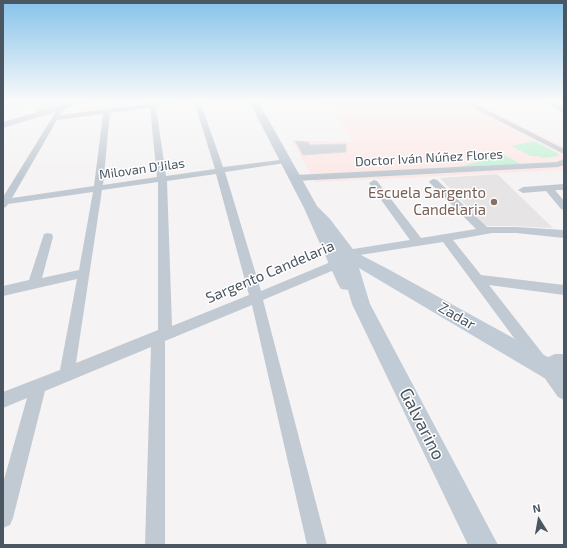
<!DOCTYPE html>
<meta charset="utf-8">
<style>
body{margin:0}
#map{position:relative;width:567px;height:548px;overflow:hidden;background:#f5f3f3;font-family:"Exo 2",sans-serif}
canvas{display:block}
.frame{position:absolute;inset:0;border:4px solid #4a5661;pointer-events:none}
.north{position:absolute;left:519px;top:500px;width:40px;height:40px;-webkit-text-stroke:3px #fff;paint-order:stroke;rotate:349deg;font-size:11px;font-weight:700;line-height:16px;text-align:center;color:#4a5661}
.north::after{content:'';display:block;margin:auto;width:14px;height:18px;background:#4a5661;clip-path:polygon(50% 0,100% 100%,50% 72%,0 100%)}
</style>
<div id="map">
<canvas width="567" height="548"></canvas>
<div class="frame"></div>
<div class="north">N</div>
</div>
<script>
const ctx = document.querySelector('canvas').getContext('2d');
ctx.lineJoin = 'round';
function paint(path, color) { ctx.fillStyle = color; ctx.fill(path, 'evenodd'); }
const toPath = rows => new Path2D(rows.map(r => 'M' + r).join(''));
function strokePath(path, color, width, dash) { ctx.strokeStyle = color; ctx.lineWidth = width; ctx.lineCap = dash ? 'butt' : 'round'; ctx.setLineDash(dash || []); ctx.stroke(path); }
function write(font, color, halo, rows, align = 'center') {
  ctx.font = font + ' "Exo 2",sans-serif'; ctx.lineWidth = 3; ctx.setLineDash([]); ctx.textBaseline = 'middle'; ctx.strokeStyle = halo; ctx.fillStyle = color; for (const [text, x, y, turn = 0] of rows) {
    ctx.save(); ctx.translate(x, y); ctx.rotate((+turn || 0) * Math.PI / 180); ctx.textAlign = isNaN(turn) ? turn : align; if (halo) ctx.strokeText(text, 0, 0); ctx.fillText(text, 0, 0); ctx.restore();
  }
}
paint(toPath([
 [497,174,553,228,511,226,485,226,440,178]
]), '#e6e4e5');
paint(toPath([
 [326,101,471,101,564,146,564,170,315,182,291,140,353,142]
]), '#fce8e6');
paint(toPath([
 [23,101,60,101,54,107,36,113,34,105,3,111,3,105],
 [534,141,557,153,559,156,543,158,538,156,531,156,511,146],
 [504,155,521,164,458,167]
]), '#c3f1d5');
const building = toPath([
 [295,141,308,142,310,145,346,144,346,152,303,155,295,141]
]);
paint(building, '#cdcfd5');
strokePath(building, '#d7d9de', 1);
paint(toPath([
 [19,101,18,102,3,106,3,102,19,101],
 [63,101,70,101,60,115,167,101,188,101,156,107,166,176,215,169,194,101,200,101,223,167,288,159,289,161,285,163,225,172,261,291,326,264,353,249,410,240,369,183,374,180,377,181,421,238,476,229,429,182,431,180,434,179,437,180,487,227,516,227,564,230,564,238,516,233,492,233,453,240,481,275,564,285,564,295,489,285,546,358,555,354,564,354,564,368,554,369,564,379,564,400,558,397,546,380,543,375,544,373,539,371,537,366,534,365,443,242,360,255,334,270,263,300,327,545,307,545,252,305,165,341,165,545,145,545,151,347,45,391,13,518,10,525,3,528,3,483,27,398,3,408,3,392,60,370,77,279,3,296,3,286,29,280,43,237,44,234,48,233,52,234,53,237,42,278,79,270,93,192,8,204,6,207,3,208,3,197,52,118,63,101],
 [150,108,157,177,103,185,110,113,150,108],
 [103,114,94,186,12,198,57,120,103,114],
 [216,174,249,295,172,326,167,181,216,174],
 [158,182,158,330,76,363,102,190,158,182],
 [460,101,469,101,564,149,564,154,460,101],
 [564,159,564,165,558,167,295,181,291,178,295,175,557,162,564,159],
 [564,184,564,190,555,190,564,201,564,210,561,209,546,191,523,193,518,190,523,187,564,184]
]), '#c1cad2');
paint(toPath([
 [76,101,91,101,3,128,3,122,76,101],
 [249,101,258,101,317,206,330,219,355,252,386,268,564,366,564,388,556,385,359,268,370,304,498,545,468,545,352,304,348,290,341,289,338,284,304,208,249,101],
 [540,101,552,101,564,107,564,113,540,101]
]), '#c1cbd6');
const sky = ctx.createLinearGradient(0, 0, 0, 178);
sky.addColorStop(0, '#85c3ea');
sky.addColorStop(0.57, '#fafafa');
sky.addColorStop(1, '#fafafa00');
ctx.fillStyle = sky;
ctx.fillRect(0, 0, 567, 178);
for (const [x, y, r, color] of [
 [494,202,4,"#8d6e63"]
]) { const dot = new Path2D(); dot.arc(x, y, r, 0, 2 * Math.PI); ctx.fillStyle = color; ctx.fill(dot); strokePath(dot, '#fff', 1.5); }
write('13px', '#4a5661', '#fff', [
 ["Doctor Iván Núñez Flores",429,158,-3],
 ["Milovan D'Jilas",142,169,-8]
]);
write('15px', '#785e54', '#fff', [
 ["Escuela Sargento",486,193],
 ["Candelaria",486,210]
], 'right');
write('15px', '#4a5661', '#fff', [
 ["Sargento Candelaria",270,272,-23],
 ["Zadar",457,316,30]
]);
write('18px', '#4a5661', '#fff', [
 ["Galvarino",422,424,63]
]);
</script>
